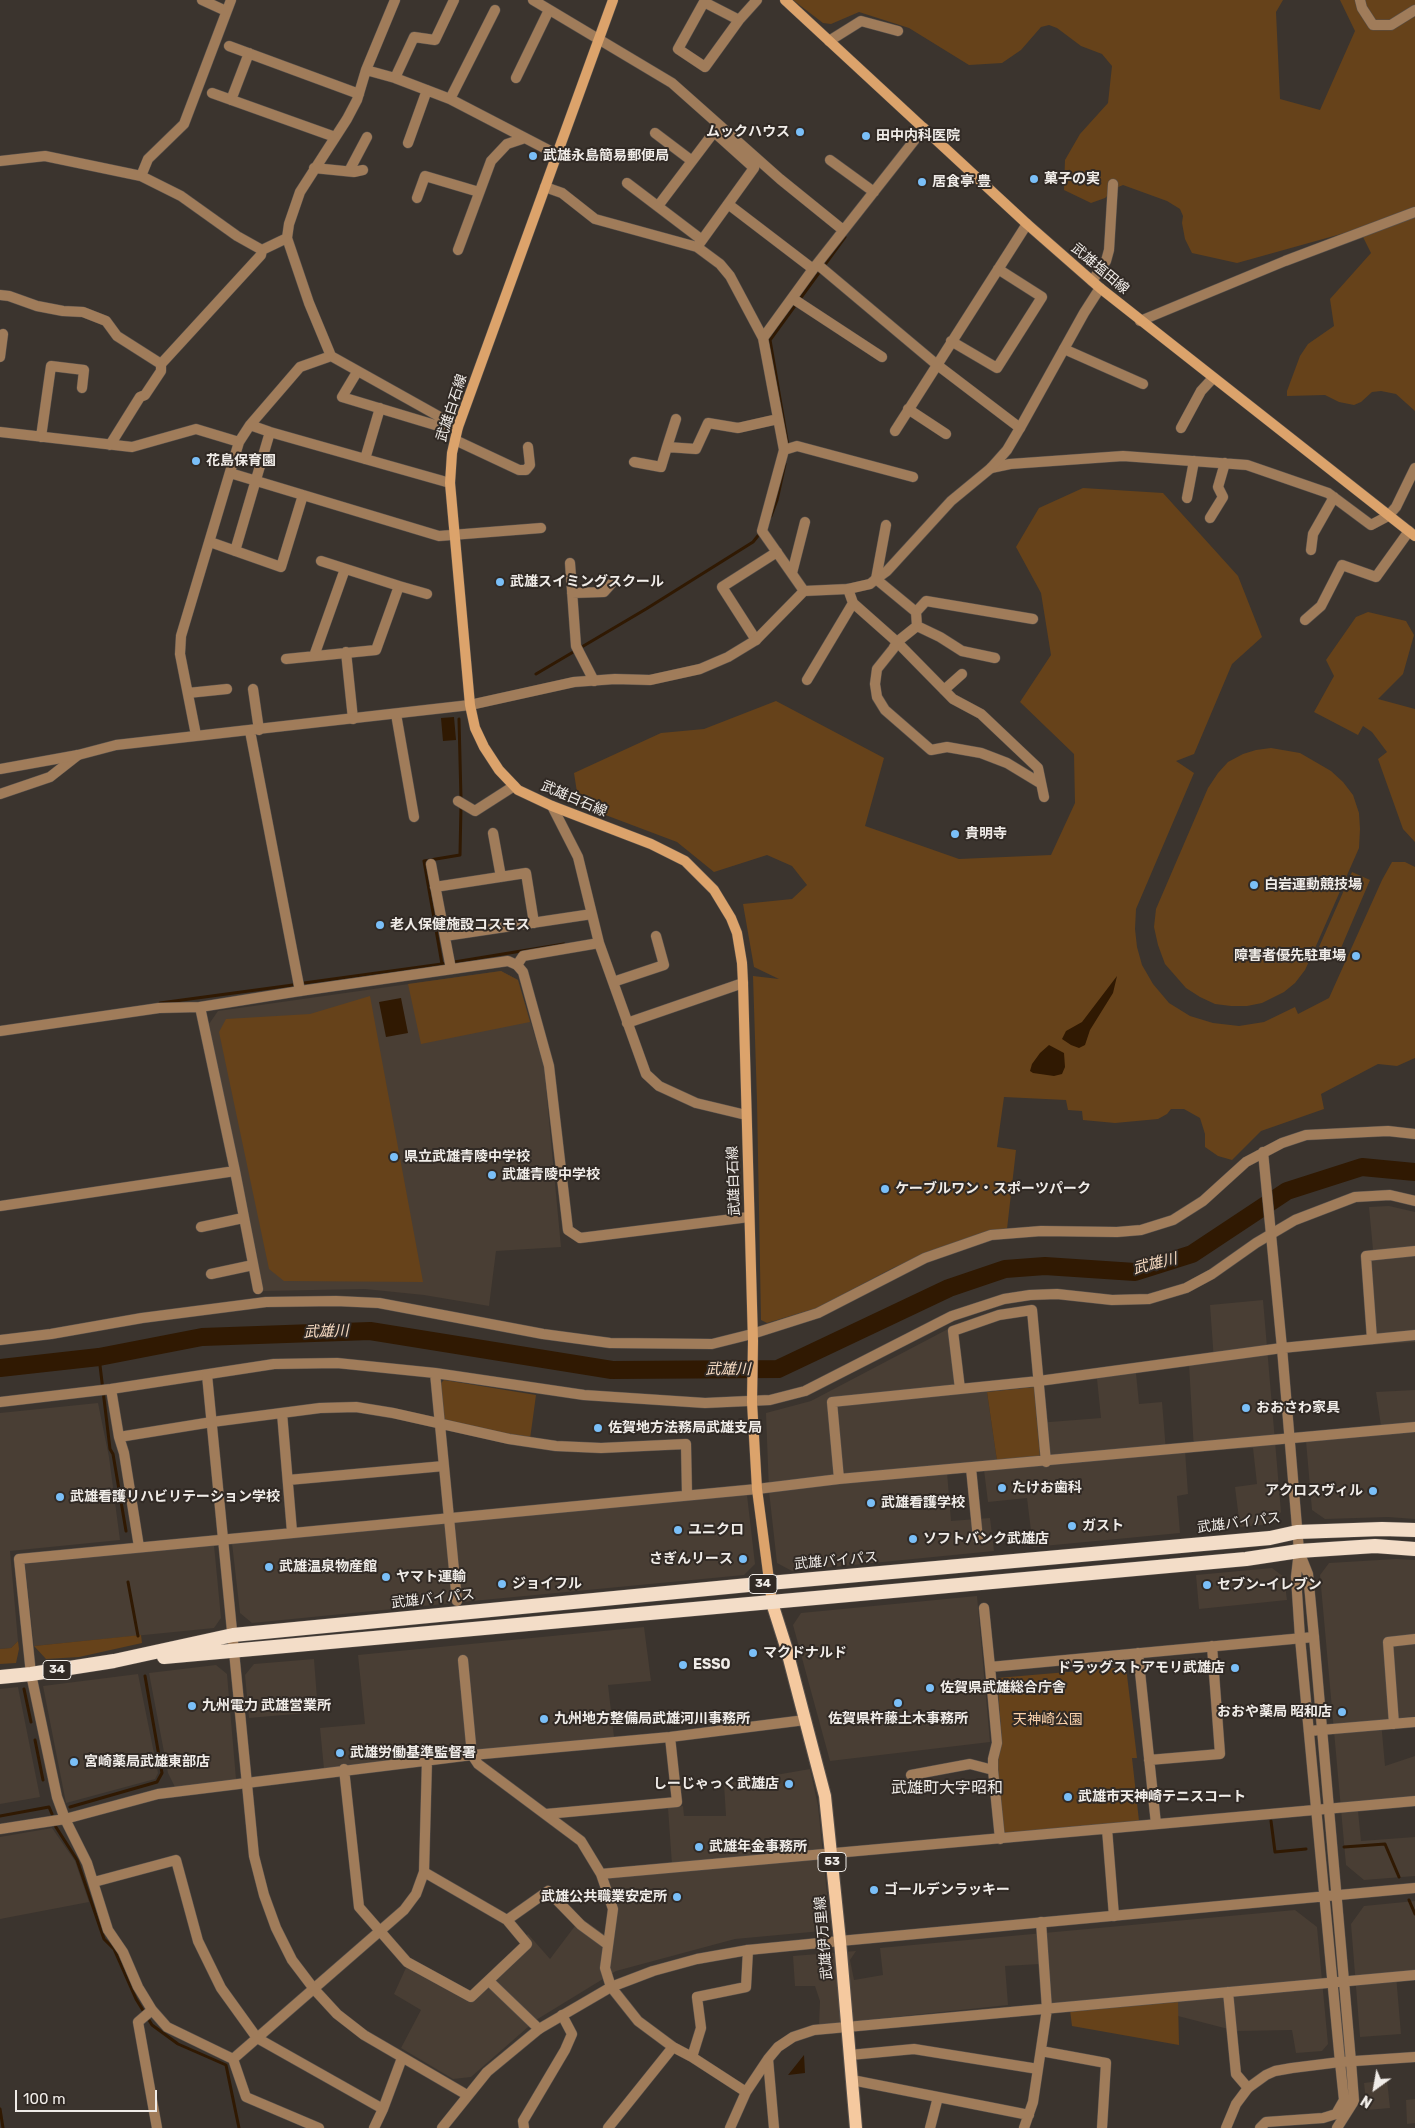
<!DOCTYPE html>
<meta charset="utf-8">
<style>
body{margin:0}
#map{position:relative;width:1415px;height:2128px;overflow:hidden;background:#3b342e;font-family:Rubik,sans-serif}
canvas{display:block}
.north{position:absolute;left:1350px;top:2063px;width:50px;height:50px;-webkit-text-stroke:4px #312a25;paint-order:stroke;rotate:212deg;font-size:14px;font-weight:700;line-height:20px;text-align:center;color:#f0ece8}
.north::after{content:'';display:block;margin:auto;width:18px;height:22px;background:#f0ece8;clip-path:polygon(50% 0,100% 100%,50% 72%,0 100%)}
.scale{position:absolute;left:15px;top:2090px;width:142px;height:22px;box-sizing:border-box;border:2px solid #f0ece8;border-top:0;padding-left:6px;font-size:15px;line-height:18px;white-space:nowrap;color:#f0ece8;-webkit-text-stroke:4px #312a25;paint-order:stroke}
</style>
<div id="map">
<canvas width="1415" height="2128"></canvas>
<div class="north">N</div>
<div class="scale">100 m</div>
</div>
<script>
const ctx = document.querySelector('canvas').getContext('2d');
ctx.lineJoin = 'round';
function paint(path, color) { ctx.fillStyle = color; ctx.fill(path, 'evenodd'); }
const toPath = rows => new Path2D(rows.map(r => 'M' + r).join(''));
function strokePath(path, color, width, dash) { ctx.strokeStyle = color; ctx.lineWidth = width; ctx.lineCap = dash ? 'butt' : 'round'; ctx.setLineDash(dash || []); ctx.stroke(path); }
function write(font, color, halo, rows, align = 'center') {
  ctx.font = font + ' Rubik,"Noto Sans JP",sans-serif'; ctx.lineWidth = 4; ctx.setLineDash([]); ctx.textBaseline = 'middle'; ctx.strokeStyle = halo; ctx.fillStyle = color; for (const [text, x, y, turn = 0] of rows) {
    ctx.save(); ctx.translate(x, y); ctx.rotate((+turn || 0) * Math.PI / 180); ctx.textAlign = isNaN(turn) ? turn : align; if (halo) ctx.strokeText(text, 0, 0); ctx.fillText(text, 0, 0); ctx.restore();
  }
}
paint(toPath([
 [501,971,518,980,544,1067,561,1247,496,1251,489,1306,424,1295,365,1289,263,1291,209,1024,218,1011],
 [1389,1206,1415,1212,1415,1342,1369,1345,1363,1252,1373,1250,1369,1207],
 [1263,1300,1281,1512,1271,1524,1240,1527,1235,1487,1257,1484,1253,1448,1194,1451,1189,1364,1214,1361,1210,1305],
 [948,1329,957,1393,987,1392,997,1461,1040,1457,1037,1423,1101,1418,1096,1369,1135,1363,1139,1404,1162,1402,1166,1451,1185,1450,1188,1494,1177,1496,1180,1533,1033,1547,1027,1498,988,1502,983,1462,947,1472,951,1521,990,1518,994,1551,792,1571,777,1563,769,1491,766,1413,811,1401],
 [1415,1390,1415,1519,1388,1517,1325,1519,1312,1510,1306,1441,1382,1433,1376,1392],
 [98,1403,109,1457,120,1540,10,1551,18,1641,11,1648,0,1649,0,1413],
 [747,1495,755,1564,744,1575,462,1602,453,1521],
 [445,1522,453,1603,252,1623,240,1613,232,1543],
 [214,1545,221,1618,214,1628,34,1646,25,1564],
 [1396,1559,1415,1560,1415,1716,1381,1721,1385,1766,1415,1756,1415,1796,1357,1801,1361,1841,1415,1837,1415,1876,1364,1880,1346,1865,1320,1575,1329,1563],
 [1272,1568,1284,1577,1287,1600,1199,1609,1196,1575],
 [977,1596,990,1742,830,1761,793,1625,801,1613],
 [644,1627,651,1681,608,1685,614,1737,324,1769,320,1728,365,1724,358,1655],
 [314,1659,318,1712,249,1718,245,1675,254,1664],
 [216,1665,227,1674,236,1779,175,1787,168,1773,149,1673],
 [138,1674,158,1773,155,1779,66,1803,43,1686],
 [18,1687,40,1797,0,1804,0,1689],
 [810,1769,818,1806,830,1923,822,1931,735,1939,616,1971,536,2020,471,2077,453,2079,401,2048,421,2010,394,1994,410,1959,472,1994,528,1934,550,1959,581,1918,605,1935,610,1910,605,1870,672,1865,668,1808,683,1806,684,1816,726,1816,724,1784],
 [52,1828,75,1861,89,1902,0,1919,0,1837],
 [1415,1901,1415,1973,1396,1975,1401,2034,1360,2037,1351,1924,1364,1906],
 [1295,1910,1317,1927,1328,2044,1322,2051,1296,2053,1292,2030,1236,2031,1178,2016,1178,2002,1043,2012,1040,1964,1005,1966,1008,2005,819,2025,820,2001,815,1986,795,1986,793,1956,856,1951,850,1960,854,1980,883,1975,880,1948],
 [1387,2080,1390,2108,1367,2110,1364,2083],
 [1415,2099,1415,2123,1407,2124,1406,2100]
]), '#493e34');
paint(toPath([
 [793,0,1283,0,1276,12,1280,99,1320,110,1355,31,1340,0,1415,0,1415,411,1396,394,1381,391,1372,392,1361,402,1354,405,1339,402,1325,395,1287,396,1287,391,1300,356,1308,344,1334,326,1330,299,1371,253,1359,229,1237,263,1192,253,1185,239,1182,223,1183,216,1180,209,1167,201,1123,185,1116,188,1105,198,1091,203,1064,190,1065,160,1080,134,1108,103,1112,66,1102,54,1081,46,1057,28,1049,25,1041,27,1021,50,1002,63,969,65,909,28,859,12,831,24,823,23],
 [1083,488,1163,493,1238,576,1262,637,1232,664,1194,754,1176,761,1194,773,1136,909,1135,929,1137,947,1142,965,1153,984,1169,1003,1190,1016,1213,1023,1239,1026,1264,1022,1295,1007,1298,1014,1329,998,1382,880,1392,862,1405,862,1415,867,1415,1058,1397,1066,1378,1064,1321,1094,1324,1109,1261,1131,1232,1160,1218,1156,1205,1147,1205,1134,1200,1118,1184,1109,1171,1109,1167,1114,1158,1119,1115,1123,1083,1120,1082,1111,1068,1110,1066,1100,1004,1097,997,1147,1016,1150,1007,1229,979,1234,916,1258,893,1268,817,1308,767,1323,761,1320,757,1101,753,976,779,979,754,967,743,904,792,899,807,885,792,866,767,855,714,872,677,842,579,805,574,773,661,733,704,729,776,701,884,758,865,826,959,859,1051,855,1075,803,1074,754,1020,702,1051,655,1041,593,1016,547,1039,508],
 [1368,612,1406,621,1414,635,1403,674,1378,699,1415,709,1415,842,1403,829,1378,759,1387,752,1372,732,1363,726,1358,735,1314,712,1334,676,1326,660,1356,617],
 [1271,748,1300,753,1331,771,1343,782,1353,795,1359,813,1360,829,1359,848,1312,955,1305,970,1295,983,1284,992,1262,1003,1247,1006,1231,1006,1215,1004,1200,997,1186,988,1165,964,1158,945,1154,927,1156,909,1208,788,1218,773,1228,762,1243,754,1256,750],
 [1352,872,1370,880,1338,955,1319,947],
 [501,971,518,980,530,1022,421,1044,408,984],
 [370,996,423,1282,284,1281,269,1269,219,1032,226,1019,310,1014],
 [444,1380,536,1395,530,1439,443,1419,440,1384],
 [1034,1387,1040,1457,997,1461,987,1392],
 [141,1635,142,1643,79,1657,46,1659,34,1646],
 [18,1641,19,1649,16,1663,0,1664,0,1649,11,1648],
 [1126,1667,1137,1758,1132,1758,1139,1821,1003,1835,996,1762,1002,1741,997,1678],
 [1178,2001,1179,2045,1072,2026,1070,2010]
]), '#66421a');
paint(toPath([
 [454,717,456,740,443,741,441,718],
 [1117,976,1113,993,1090,1030,1085,1045,1079,1048,1071,1045,1062,1039,1066,1031,1082,1022],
 [401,998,408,1033,386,1037,379,1002],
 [1049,1045,1064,1053,1065,1067,1062,1074,1054,1076,1033,1073,1030,1071,1032,1064,1040,1053],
 [804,2055,805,2073,788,2075]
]), '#301902');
strokePath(toPath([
 [788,446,770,340,845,237,842,235],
 [771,516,777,500,785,464],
 [536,674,646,609,753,542,761,532],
 [459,719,461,799],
 [442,964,424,861,460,855,461,805],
 [304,983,442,964,564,944],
 [160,1003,293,985],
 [99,1357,110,1449,113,1454,126,1531],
 [128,1582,138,1636],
 [24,1689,31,1722],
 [35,1740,43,1780],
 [70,1807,157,1782,162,1773,145,1676],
 [0,1816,49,1807,52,1814],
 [1271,1821,1275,1852,1306,1849],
 [54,1824,77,1860,104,1939,114,1949,136,1999,152,2025,178,2044,226,2065,239,2128],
 [1344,1847,1385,1844,1399,1877],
 [1409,1900,1415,1914],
 [0,2109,3,2128]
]), '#301902', 3);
strokePath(toPath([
 [0,1368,99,1357,202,1337,370,1331,612,1370,778,1369,949,1288,1005,1269,1045,1266,1135,1272,1192,1254,1287,1191,1362,1167,1415,1172]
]), '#301902', 18);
const minor = toPath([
 [202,0,226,11],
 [395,0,366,70,357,100,347,119,300,192,289,224,287,238,309,303,331,356,458,427],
 [533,0,672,83,780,179,843,230],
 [739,20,704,2,678,49,705,67,739,20,757,0],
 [829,41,861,21,898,31],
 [229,46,359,94],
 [366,70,395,78,450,99,556,154],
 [395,78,414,37,435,40,454,0],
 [516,78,549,10],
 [212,93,335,137],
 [450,99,495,10],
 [231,100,249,53],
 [924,128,817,264,936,364,1020,428],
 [655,133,692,161],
 [408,143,427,90],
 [830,160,874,192],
 [0,161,45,156,141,176,181,196,237,236,262,250,287,238],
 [314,168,354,172,363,170],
 [349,171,367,137],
 [141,176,148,159,184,124,231,0],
 [627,183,702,240],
 [545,187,562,193,595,219,697,247,720,264,730,276,763,338,784,450,762,531,804,591],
 [417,198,425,176,479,192],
 [728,204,813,269],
 [658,206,714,132,754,168,697,247],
 [458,250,491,161,507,144,525,138],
 [1092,281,1106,261,1109,250,1113,184],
 [0,295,9,296,37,306,63,311,83,312,106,321,117,336,161,364],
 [792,298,882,357],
 [763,338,816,265],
 [951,341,997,368,1042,297,998,269],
 [1064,349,1143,384],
 [0,357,3,334],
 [357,372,342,397,435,425,455,427],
 [908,409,946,434],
 [250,425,270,432,450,483],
 [1181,428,1201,391,1213,378],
 [895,431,1027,224],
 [0,432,132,447,196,429,239,442],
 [41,437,51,366,84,370,82,388],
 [455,440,519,470,526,470,530,465,528,447],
 [110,445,140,397,145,395,161,371,161,364,261,255,262,250],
 [667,447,676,419],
 [784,450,797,446,913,477],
 [365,459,380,408],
 [634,462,661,467,667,447,696,449,708,423,738,428,778,419],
 [991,468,1010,464,1123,456,1247,465,1328,493,1371,525,1388,516,1396,507,1415,468],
 [230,473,439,536,541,528],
 [1187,498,1194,461],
 [1210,518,1223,497,1218,487,1225,463],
 [886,525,876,579,916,612,926,601,1033,619],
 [210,542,281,567,303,495],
 [1311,550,1313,534,1334,497],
 [235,551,270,432],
 [321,561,399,586],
 [570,563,576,646,594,681],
 [792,573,805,522],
 [848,589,853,603,897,642,953,699,981,714,1038,768,1044,797],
 [572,593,604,592,612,583],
 [916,612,917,626,897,642,893,649,877,669,875,684,877,697,885,710,931,750,947,747,981,753,1007,763,1040,783],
 [1305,620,1321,606,1342,565,1376,577,1409,531],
 [917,626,940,637,962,651,995,658],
 [756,640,722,587,777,552],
 [346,652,353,719],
 [314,656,345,569],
 [286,659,376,650,399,586,427,594],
 [807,680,853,603],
 [253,689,259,730],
 [944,690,962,674],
 [188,693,227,689],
 [396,714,414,817],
 [196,735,180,654,181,636,239,442,250,425,300,367,331,356],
 [0,794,50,777,78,755],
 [458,801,475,811,514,786],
 [552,806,578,857,599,943,646,1074,659,1086,696,1103,746,1115],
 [493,833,501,877],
 [431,864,451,969],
 [435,887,526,873,534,923],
 [445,936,592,914],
 [517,965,523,956,599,943],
 [613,982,664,965,656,936],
 [627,1023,743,983],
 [0,1031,159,1008,200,1007,300,991],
 [235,1171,258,1289],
 [0,1206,235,1171,200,1007],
 [201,1227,243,1218],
 [211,1274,253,1265],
 [1372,1339,1366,1256,1415,1251],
 [0,1340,51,1334,142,1318,266,1302,336,1301,379,1303,543,1334,610,1343,712,1344,752,1334],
 [435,1373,457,1601],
 [111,1389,119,1437],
 [960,1389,953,1331,999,1315,1032,1310,1046,1462],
 [0,1402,111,1389,274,1364,337,1363,435,1373,584,1395,705,1403,770,1400,805,1391,952,1316,1004,1299,1030,1295,1057,1294,1112,1300,1149,1299,1186,1288,1212,1274,1256,1243,1295,1220,1355,1197,1390,1195,1415,1201],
 [282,1413,292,1532],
 [971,1468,978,1539],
 [839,1479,832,1402,1039,1381,1282,1348],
 [288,1480,444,1466],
 [139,1547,124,1453,119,1437,212,1422,320,1408,356,1407,393,1413,509,1439,556,1446,601,1448,686,1444,687,1495],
 [984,1608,990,1667],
 [1138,1653,1156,1824],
 [463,1660,472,1755,478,1764,581,1841,601,1874,613,1909,605,1968,611,1987,638,2021,673,2047,692,2057,701,2028,697,1997,746,1987,748,1950],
 [1394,1724,1388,1642,1415,1639],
 [1309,1731,1415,1722],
 [1149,1760,1220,1754,1212,1646],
 [344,1769,359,1907,407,1962,471,1997,527,1944,507,1920,424,1872],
 [911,1775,970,1764,993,1770],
 [546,1814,677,1802,670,1737],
 [0,1829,65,1819,158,1794,472,1755,670,1737,805,1720],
 [1107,1829,1114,1916],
 [1000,1839,993,1770,993,1759,997,1743,990,1667,1314,1637],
 [601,1874,1415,1801],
 [94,1882,176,1860,198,1941,221,1988,257,2038,383,2109],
 [507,1920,548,1891,581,1925,607,1944],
 [489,1981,539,2029],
 [1228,1992,1236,2074,1248,2088],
 [152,2010,138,2022,157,2128],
 [1041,2051,1106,2063,1102,2128],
 [850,2055,914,2049,1038,2069],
 [692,2057,746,2092,768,2059],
 [233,2059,404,1910,416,1894,424,1872,427,1760],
 [852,2080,1029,2115],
 [319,2128,246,2097,233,2059,167,2027,152,2010,138,1987,123,1952,108,1930,87,1863,65,1819,57,1797,31,1674,19,1559,757,1489,839,1479,1415,1427],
 [374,2128,383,2109,402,2058],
 [524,2128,523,2121,565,2050,572,2034,562,2015],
 [608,2128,673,2047],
 [730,2128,746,2092],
 [774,2128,768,2059,778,2047,793,2037,814,2030,1415,1975],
 [930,2128,938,2097],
 [1024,2128,1033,2102,1047,2009,1041,1922],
 [1260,2128,1266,2122,1323,2118,1336,2114,1344,2100,1340,2062],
 [1337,2128,1354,2101,1351,2062]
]);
const tertiary = toPath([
 [1360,0,1362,8,1373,25,1391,25,1415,10],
 [1140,321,1285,261,1415,212],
 [250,731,300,991,508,961,517,965,523,972,549,1066,568,1230,580,1238,749,1217],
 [0,769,78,755,116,745,470,705,574,682,615,679,650,680,700,669,728,657,756,640,804,591,848,589,870,584,876,579,887,571,951,501,991,468,1007,450,1020,428,1084,313,1100,288],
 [1263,1152,1282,1348,1299,1551,1296,1577,1300,1638,1340,2062],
 [752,1334,818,1313,925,1258,991,1235,1041,1231,1117,1232,1141,1230,1173,1220,1203,1201,1246,1162,1282,1143,1306,1135,1388,1131,1415,1134],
 [1282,1348,1415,1335],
 [207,1375,254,1856,264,1895,276,1928,292,1960,314,1989,337,2014,364,2035,467,2095],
 [1300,1554,1308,1574,1314,1637,1351,2062],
 [442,2128,487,2072,539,2029,611,1987,653,1971,697,1959,748,1950,840,1941,1415,1888],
 [1226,2128,1236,2104,1248,2088,1266,2075,1275,2071,1292,2068,1340,2062,1415,2057]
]);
const secondary = toPath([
 [613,0,458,427,452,453,450,483,470,705,475,728,484,747,499,770,518,790,552,806,651,844,685,861,714,890,731,918,737,933,742,963,743,983,753,1341,752,1402,757,1489,772,1603],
 [785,0,1027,224,1100,288,1415,536]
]);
const primary = toPath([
 [772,1603,786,1647,825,1796,840,1941,856,2128]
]);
const trunk = toPath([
 [164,1657,1246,1559,1299,1551,1375,1546,1415,1549],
 [0,1677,31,1674,114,1661,233,1635,769,1583,1270,1538,1297,1532,1382,1529,1415,1530]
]);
strokePath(minor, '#58514c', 11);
strokePath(tertiary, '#58514c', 11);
strokePath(secondary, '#58514c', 11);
strokePath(primary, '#58514c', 14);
strokePath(trunk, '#58514c', 15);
strokePath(minor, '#a07c5a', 10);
strokePath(tertiary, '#a07c5a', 10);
strokePath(secondary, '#dca36b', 10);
strokePath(primary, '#f5c99f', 12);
strokePath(trunk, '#f3ddc8', 14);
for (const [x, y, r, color] of [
 [800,132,5,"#7abff8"],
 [866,136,5,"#7abff8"],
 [533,156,5,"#7abff8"],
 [1034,179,5,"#7abff8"],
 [922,182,5,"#7abff8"],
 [196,461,5,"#7abff8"],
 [500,582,5,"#7abff8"],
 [955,834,5,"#7abff8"],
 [1254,885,5,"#7abff8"],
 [380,925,5,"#7abff8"],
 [1356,956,5,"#7abff8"],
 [394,1157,5,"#7abff8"],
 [492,1175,5,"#7abff8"],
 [885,1189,5,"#7abff8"],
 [1246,1408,5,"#7abff8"],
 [598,1428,5,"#7abff8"],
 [1002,1488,5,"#7abff8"],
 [1373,1491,5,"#7abff8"],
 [60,1497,5,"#7abff8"],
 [871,1503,5,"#7abff8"],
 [1072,1526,5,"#7abff8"],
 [678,1530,5,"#7abff8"],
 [913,1539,5,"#7abff8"],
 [743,1559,5,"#7abff8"],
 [269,1567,5,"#7abff8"],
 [386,1577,5,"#7abff8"],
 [502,1584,5,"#7abff8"],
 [1207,1585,5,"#7abff8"],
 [753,1653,5,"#7abff8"],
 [683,1665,5,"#7abff8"],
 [1235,1668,5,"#7abff8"],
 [930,1688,5,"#7abff8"],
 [898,1703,5,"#7abff8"],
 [192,1706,5,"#7abff8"],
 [1342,1712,5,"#7abff8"],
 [544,1719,5,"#7abff8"],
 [340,1753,5,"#7abff8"],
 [74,1762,5,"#7abff8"],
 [789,1784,5,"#7abff8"],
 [1068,1797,5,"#7abff8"],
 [699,1847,5,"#7abff8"],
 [874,1890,5,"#7abff8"],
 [677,1897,5,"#7abff8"]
]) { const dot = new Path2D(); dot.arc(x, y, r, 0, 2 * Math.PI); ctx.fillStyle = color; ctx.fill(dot); strokePath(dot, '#312a25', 2); }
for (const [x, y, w] of [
 [763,1584,28],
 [57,1670,28],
 [832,1862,28]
]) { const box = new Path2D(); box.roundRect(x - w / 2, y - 9.5, w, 19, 4); ctx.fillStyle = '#312a25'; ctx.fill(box); strokePath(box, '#f0ece8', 1); }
write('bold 12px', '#f0ece8', null, [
 ["34",763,1584],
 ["34",57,1670],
 ["53",832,1862]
]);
write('bold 14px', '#f0ece8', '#312a25', [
 ["ムックハウス",790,132,"right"],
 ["田中内科医院",876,136],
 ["武雄永島簡易郵便局",543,156],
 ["菓子の実",1044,179],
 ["居食亭 豊",932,182],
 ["花島保育園",206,461],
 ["武雄スイミングスクール",510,582],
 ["貴明寺",965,834],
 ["白岩運動競技場",1264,885],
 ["老人保健施設コスモス",390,925],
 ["障害者優先駐車場",1346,956,"right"],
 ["県立武雄青陵中学校",404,1157],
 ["武雄青陵中学校",502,1175],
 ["ケーブルワン・スポーツパーク",895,1189],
 ["おおさわ家具",1256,1408],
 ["佐賀地方法務局武雄支局",608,1428],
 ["たけお歯科",1012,1488],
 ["アクロスヴィル",1363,1491,"right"],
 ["武雄看護リハビリテーション学校",70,1497],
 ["武雄看護学校",881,1503],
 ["ガスト",1082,1526],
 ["ユニクロ",688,1530],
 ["ソフトバンク武雄店",923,1539],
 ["さぎんリース",733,1559,"right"],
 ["武雄温泉物産館",279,1567],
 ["ヤマト運輸",396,1577],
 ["ジョイフル",512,1584],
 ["セブン-イレブン",1217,1585],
 ["マクドナルド",763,1653],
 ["ESSO",693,1665],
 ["ドラッグストアモリ武雄店",1225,1668,"right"],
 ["佐賀県武雄総合庁舎",940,1688],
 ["九州電力 武雄営業所",202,1706],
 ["おおや薬局 昭和店",1332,1712,"right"],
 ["九州地方整備局武雄河川事務所",554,1719],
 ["佐賀県杵藤土木事務所",898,1719,"center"],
 ["武雄労働基準監督署",350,1753],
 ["宮崎薬局武雄東部店",84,1762],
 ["しーじゃっく武雄店",779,1784,"right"],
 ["武雄市天神崎テニスコート",1078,1797],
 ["武雄年金事務所",709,1847],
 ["ゴールデンラッキー",884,1890],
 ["武雄公共職業安定所",667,1897,"right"]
], 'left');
write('14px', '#f0ece8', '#312a25', [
 ["武雄塩田線",1100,269,40],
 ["武雄白石線",452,408,-72],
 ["武雄白石線",574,799,23],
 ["武雄白石線",734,1181,-92],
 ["武雄バイパス",1239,1523,-7],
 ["武雄バイパス",836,1561,-5],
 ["武雄バイパス",433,1599,-6],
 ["武雄伊万里線",824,1938,-95]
]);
write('14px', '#fcd2ab', '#312a25', [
 ["天神崎公園",1048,1720]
]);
write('italic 15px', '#f5d9c0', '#312a25', [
 ["武雄川",1155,1264,-14],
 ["武雄川",326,1332,-2],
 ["武雄川",728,1370]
]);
write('16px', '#f0ece8', '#312a25', [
 ["武雄町大字昭和",947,1788]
]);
</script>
